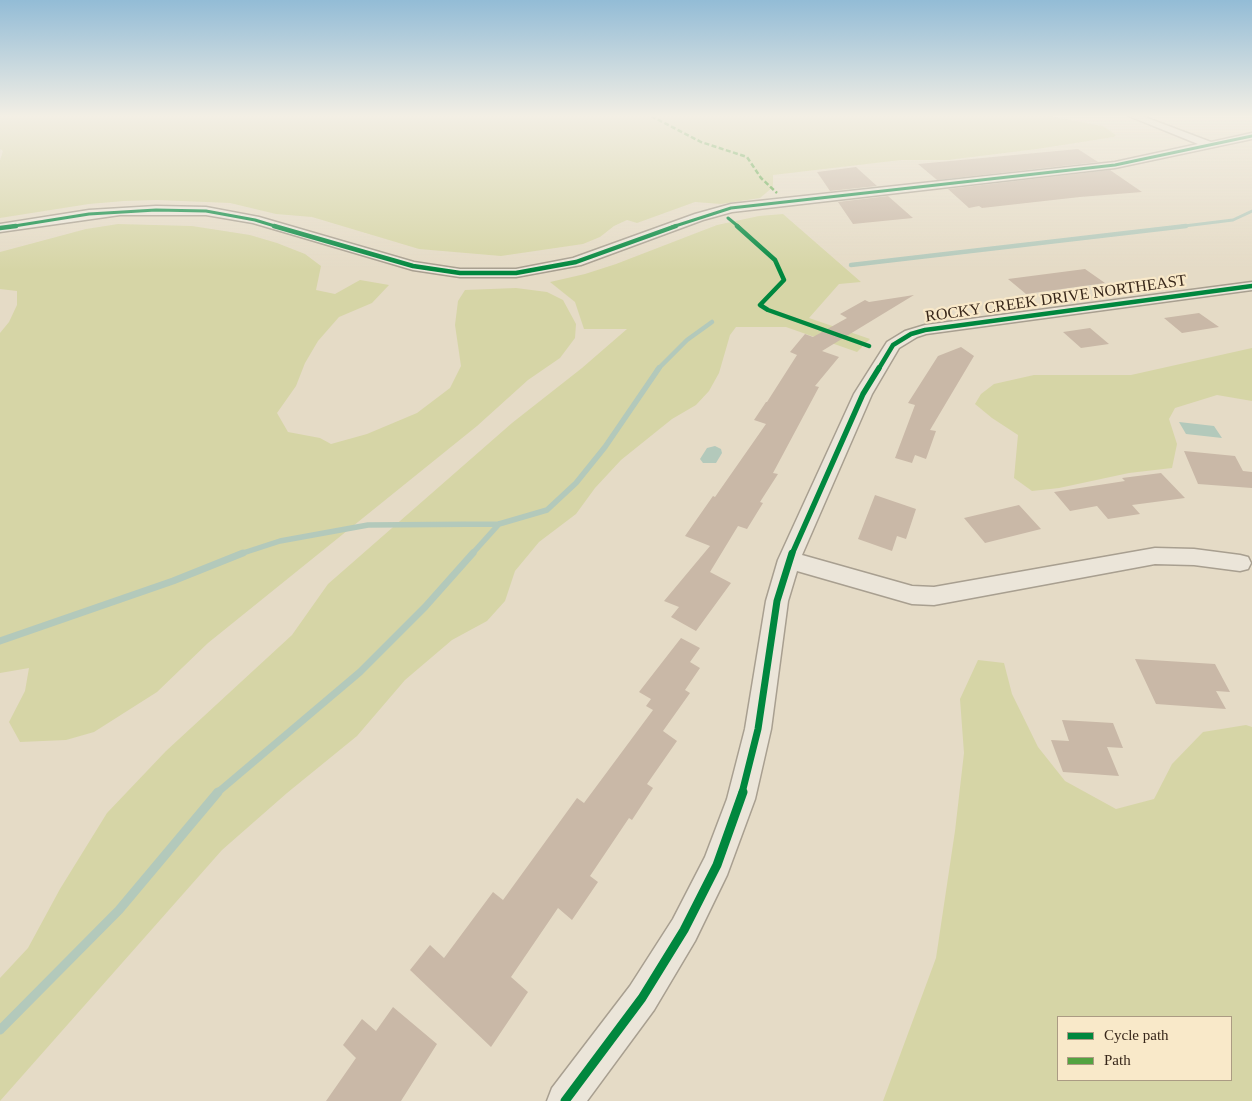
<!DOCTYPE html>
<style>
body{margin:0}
#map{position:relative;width:1252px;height:1101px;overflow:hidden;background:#e5dbc6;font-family:"Times New Roman",serif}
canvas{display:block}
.legend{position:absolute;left:1057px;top:1016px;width:175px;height:65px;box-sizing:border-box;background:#f9e9c9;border:1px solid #ab9b83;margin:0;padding:6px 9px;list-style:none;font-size:15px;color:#372619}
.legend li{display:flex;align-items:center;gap:10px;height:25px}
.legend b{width:25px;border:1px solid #ab9b83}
</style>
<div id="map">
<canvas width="1252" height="1101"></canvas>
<ul class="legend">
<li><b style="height:6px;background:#00873e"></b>Cycle path</li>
<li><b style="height:6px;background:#53a340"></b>Path</li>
</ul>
</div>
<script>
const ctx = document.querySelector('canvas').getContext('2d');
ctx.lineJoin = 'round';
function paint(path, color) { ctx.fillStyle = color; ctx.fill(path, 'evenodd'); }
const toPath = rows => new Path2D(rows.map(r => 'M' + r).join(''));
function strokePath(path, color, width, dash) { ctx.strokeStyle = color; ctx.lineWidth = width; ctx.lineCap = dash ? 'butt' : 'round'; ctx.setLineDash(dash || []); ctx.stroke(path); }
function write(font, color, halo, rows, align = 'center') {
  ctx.font = font + ' "Times New Roman",serif'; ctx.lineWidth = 4.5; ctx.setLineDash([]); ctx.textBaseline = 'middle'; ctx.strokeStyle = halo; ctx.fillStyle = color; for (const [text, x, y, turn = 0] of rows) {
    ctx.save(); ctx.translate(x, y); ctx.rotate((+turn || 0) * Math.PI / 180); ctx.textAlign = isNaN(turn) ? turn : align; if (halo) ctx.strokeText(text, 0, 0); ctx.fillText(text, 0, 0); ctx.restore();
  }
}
paint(toPath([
 [0,116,1049,116,1103,126,1116,135,1114,137,1037,149,948,160,901,160,773,175,773,187,760,198,721,204,695,202,637,223,627,220,614,226,600,237,583,244,501,256,419,249,312,217,276,214,230,203,157,200,124,201,89,204,0,218,0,160,3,151,0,149],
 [783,214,861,282,839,284,809,318,870,339,857,352,786,327,736,327,730,335,719,373,709,391,696,405,672,419,621,460,595,488,576,514,539,542,515,571,505,601,487,621,452,640,405,680,357,736,287,793,222,850,0,1101,0,978,28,948,60,889,107,813,166,751,292,635,328,584,512,423,582,368,627,329,584,329,575,302,550,282,585,274,616,264,717,225,759,216],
 [118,224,192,226,250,235,277,243,305,254,321,266,316,290,335,294,360,280,389,285,372,303,339,317,318,341,305,363,296,386,277,413,288,432,320,438,331,444,367,434,417,413,450,388,461,366,455,325,458,301,465,290,516,288,547,292,563,300,576,324,575,338,560,358,528,380,477,426,208,643,157,692,94,732,66,740,20,742,9,722,25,691,29,668,0,673,0,333,9,322,17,305,17,291,0,289,0,252,86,229],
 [1252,348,1252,401,1217,395,1175,408,1169,419,1177,444,1172,468,1129,473,1059,488,1032,491,1014,478,1018,435,992,418,975,404,981,394,994,384,1034,375,1131,375],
 [978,660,1004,663,1012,694,1038,747,1065,781,1116,809,1154,799,1172,764,1203,732,1246,725,1252,727,1252,1101,883,1101,936,958,955,831,964,753,960,699],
 [1058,1017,1231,1017,1231,1080,1058,1080]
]), '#d6d5a6');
paint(toPath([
 [1179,422,1214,426,1222,438,1186,434],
 [715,446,721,449,722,453,716,463,703,463,700,459,707,448]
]), '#b3c9bb');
strokePath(toPath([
 [1176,227,1233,220,1252,211]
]), '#b3c9bb', 3);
strokePath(toPath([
 [851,265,1186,226],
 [657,370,687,340,712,322]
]), '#b3c9bb', 4.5);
strokePath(toPath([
 [240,554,280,541,368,525,499,524,547,510,576,483,605,447,659,368],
 [472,554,499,524]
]), '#b3c9bb', 5.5);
strokePath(toPath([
 [0,641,173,581,243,553],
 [217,793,360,672,425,607,473,553]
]), '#b3c9bb', 7);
strokePath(toPath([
 [0,1030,119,910,218,792]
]), '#b3c9bb', 9);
paint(toPath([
 [1078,149,1098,162,937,180,918,164],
 [856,167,877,186,830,191,817,172],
 [1110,170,1142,192,1080,197,982,208,979,206,969,208,948,189],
 [888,196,913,218,853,224,838,202],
 [1085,269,1105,283,1026,294,1008,279],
 [914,295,822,351,839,357,815,386,819,387,773,473,778,474,760,502,763,503,747,529,738,526,710,572,731,583,696,631,671,617,679,607,664,601,710,546,685,536,713,496,715,497,766,424,754,420,766,402,767,402,797,355,790,352,805,334,813,337,847,318,840,314,865,300,869,302],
 [1199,313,1219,327,1182,333,1164,318],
 [1090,328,1109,344,1081,348,1063,332],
 [961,347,974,356,930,430,936,431,926,459,915,455,912,463,895,458,915,405,908,403,938,356],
 [1184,451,1235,456,1243,471,1252,472,1252,488,1198,484],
 [1161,473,1185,498,1132,505,1140,514,1108,519,1097,506,1070,511,1054,492,1125,481,1122,478],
 [875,495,916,509,906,539,897,536,892,551,858,539],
 [1019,505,1041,529,985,543,964,518],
 [681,638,700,648,690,662,700,668,685,690,690,693,663,731,677,741,647,784,653,788,632,820,629,818,590,876,598,882,572,920,558,908,511,977,528,992,491,1047,410,970,430,945,444,958,493,892,503,900,577,798,584,803,653,710,646,706,651,699,639,692],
 [1135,659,1215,664,1230,692,1216,691,1226,709,1156,704],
 [1062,720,1113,723,1123,748,1107,747,1119,776,1063,772,1051,740,1069,741],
 [393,1007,437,1044,401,1101,326,1101,356,1058,343,1045,362,1019,376,1031]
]), '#c9b8a7');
const minor = toPath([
 [1129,116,1142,116,1211,142,1252,133,1252,139,1115,168,732,212,703,220,581,265,516,277,460,277,413,270,253,223,206,215,120,215,0,232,0,224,89,210,156,206,206,207,259,217,414,262,460,269,516,269,573,258,695,214,731,204,1115,162,1198,144,1129,116],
 [1252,282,1252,290,926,334,917,337,899,348,872,394,802,555,912,586,934,587,1155,548,1194,549,1240,555,1248,557,1251,563,1248,569,1240,571,1194,565,1155,564,934,605,912,604,797,571,788,601,771,729,755,799,727,875,695,941,654,1010,587,1101,547,1101,552,1088,630,986,673,919,705,857,727,799,745,729,766,601,778,560,854,394,887,342,905,331,925,325,1252,282]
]);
strokePath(minor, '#a89f90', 3);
paint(minor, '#ebe5d9');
strokePath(toPath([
 [651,116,701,142,747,157,761,178,777,193]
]), '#53a340', 2.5, [5, 2.5]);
strokePath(toPath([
 [728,218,739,227],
 [8,227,89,214,156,210,206,211,255,220,278,227],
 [672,227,731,208,1115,165,1252,136]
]), '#00873e', 3);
strokePath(toPath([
 [274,226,413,266,460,273,516,273,576,262,676,226],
 [737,226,775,260,784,280,760,305,768,310,869,346],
 [0,228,16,226],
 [878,370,893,345,911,334,925,330,1252,286]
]), '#00873e', 4.5);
strokePath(toPath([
 [792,554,863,394,879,368]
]), '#00873e', 5.5);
strokePath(toPath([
 [742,793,758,729,777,601,792,553]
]), '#00873e', 7);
strokePath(toPath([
 [565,1101,642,998,684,930,717,865,743,792]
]), '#00873e', 9);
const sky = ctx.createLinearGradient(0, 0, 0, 270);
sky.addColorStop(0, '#93bcd6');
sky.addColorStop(0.43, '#f3efe5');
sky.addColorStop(1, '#f3efe500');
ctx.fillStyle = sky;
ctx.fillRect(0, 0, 1252, 270);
write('16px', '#372619', '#f9e9c9', [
 ["ROCKY CREEK DRIVE NORTHEAST",1056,299,-8]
]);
</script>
